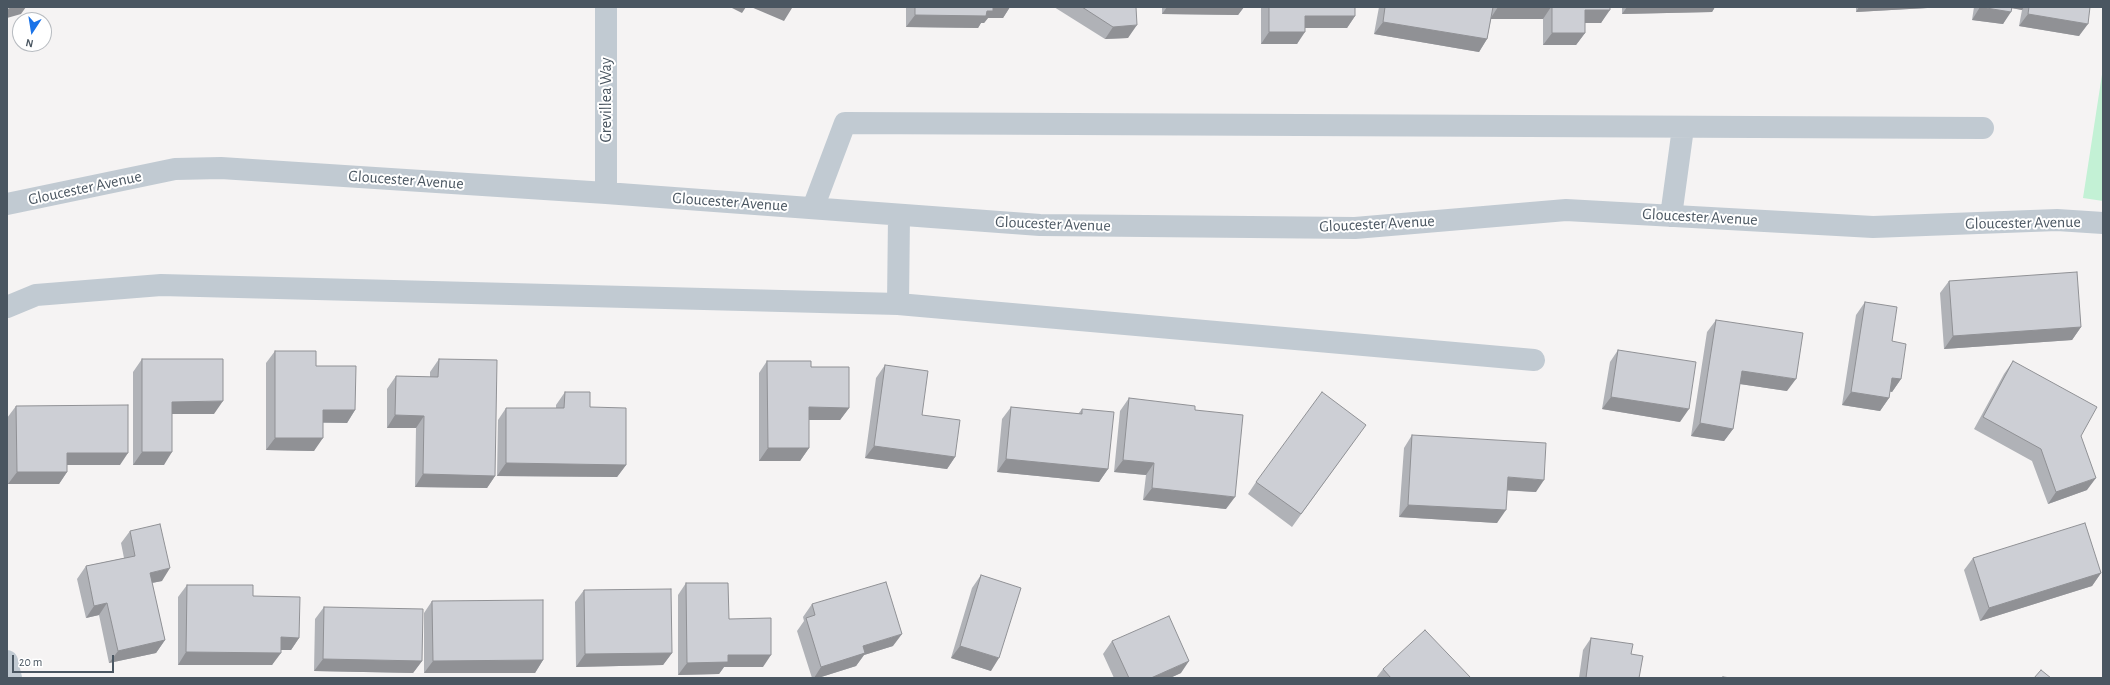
<!DOCTYPE html>
<style>
body{margin:0}
#map{position:relative;width:2110px;height:685px;overflow:hidden;background:#f5f3f3;font-family:"Alegreya Sans",sans-serif}
canvas{display:block}
.frame{position:absolute;inset:0;border:8px solid #4a5661;pointer-events:none}
.north{position:absolute;left:12px;top:12px;width:40px;height:40px;box-sizing:border-box;background:#fff;border:1px solid #b7bbc0;border-radius:50%;rotate:192deg;font-size:11px;font-weight:700;line-height:16px;text-align:center;color:#4a5661}
.north::after{content:'';display:block;margin:auto;width:14px;height:18px;background:#1a73e8;clip-path:polygon(50% 0,100% 100%,50% 72%,0 100%)}
.scale{position:absolute;left:12px;top:655px;width:102px;height:18px;box-sizing:border-box;border:2px solid #4a5661;border-top:0;padding-left:5px;font-size:12px;line-height:14px;white-space:nowrap;color:#4a5661;-webkit-text-stroke:3px #fff;paint-order:stroke}
</style>
<div id="map">
<canvas width="2110" height="685"></canvas>
<div class="frame"></div>
<div class="north">N</div>
<div class="scale">20 m</div>
</div>
<script>
const ctx = document.querySelector('canvas').getContext('2d');
ctx.lineJoin = 'round';
function paint(path, color) { ctx.fillStyle = color; ctx.fill(path, 'evenodd'); }
const toPath = rows => new Path2D(rows.map(r => 'M' + r).join(''));
function strokePath(path, color, width, dash) { ctx.strokeStyle = color; ctx.lineWidth = width; ctx.lineCap = dash ? 'butt' : 'round'; ctx.setLineDash(dash || []); ctx.stroke(path); }
function write(font, color, halo, rows, align = 'center') {
  ctx.font = font + ' "Alegreya Sans",sans-serif'; ctx.lineWidth = 4; ctx.setLineDash([]); ctx.textBaseline = 'middle'; ctx.strokeStyle = halo; ctx.fillStyle = color; for (const [text, x, y, turn = 0] of rows) {
    ctx.save(); ctx.translate(x, y); ctx.rotate((+turn || 0) * Math.PI / 180); ctx.textAlign = isNaN(turn) ? turn : align; if (halo) ctx.strokeText(text, 0, 0); ctx.fillText(text, 0, 0); ctx.restore();
  }
}
paint(toPath([
 [2103,68,2103,201,2083,198]
]), '#c3f1d5');
strokePath(toPath([
 [606,193,606,7],
 [7,204,175,169,221,168,606,193,1040,225,1355,228,1566,210,1873,227,2057,220,2103,223],
 [813,208,845,123,1983,128],
 [1671,216,1683,128],
 [898,304,899,216],
 [7,307,36,295,161,285,898,304,1534,360],
 [7,661,11,678]
]), '#c1cad2', 22);
paint(toPath([
 [906,7,1010,7,1003,18,988,18,984,23,981,23,978,28,906,27],
 [1054,7,1136,7,1128,38,1105,39],
 [1162,7,1244,7,1238,15,1162,14],
 [1261,7,1355,7,1355,16,1347,28,1305,28,1297,44,1261,44],
 [1379,7,1610,7,1601,23,1585,23,1585,33,1576,45,1543,45,1543,19,1491,19,1487,39,1479,52,1374,34],
 [1622,7,1715,7,1712,12,1622,14],
 [1856,7,1945,7,1856,12],
 [1974,7,2090,7,2079,36,2019,26,2022,10,2012,8,2003,24,1972,20],
 [1949,281,2081,327,2072,340,1944,349,1940,293],
 [1865,302,1892,341,1901,379,1892,392,1890,391,1889,398,1880,411,1842,405,1856,315],
 [1716,320,1787,391,1740,384,1733,429,1724,441,1691,436,1707,332],
 [1618,350,1680,422,1602,409,1610,362],
 [275,351,316,366,355,410,347,423,323,423,314,451,266,450,266,363],
 [142,359,214,414,172,414,164,465,133,465,133,372],
 [439,359,495,476,487,488,415,487,416,428,387,428,387,389,396,376,430,377,430,372],
 [767,361,811,367,849,408,840,420,809,420,809,448,800,461,759,461,759,373],
 [2013,361,2087,490,2048,504,2032,461,1974,429,2004,374],
 [885,365,922,415,955,457,947,469,865,458,876,378],
 [565,392,590,407,626,465,617,477,497,476,498,420,506,408,556,408,556,405],
 [1129,398,1195,410,1226,509,1143,500,1146,475,1114,472,1120,411],
 [16,406,120,465,67,465,67,472,59,484,8,484,7,418],
 [1011,407,1078,414,1082,409,1108,469,1099,482,997,472,1002,419],
 [1412,435,1536,492,1507,490,1497,523,1399,517,1404,448],
 [1357,437,1292,527,1248,494,1256,482],
 [130,531,162,581,152,583,165,640,156,653,109,663,99,615,86,618,77,579,86,566,124,558,121,543],
 [1973,558,2101,573,2092,586,1980,621,1964,570],
 [981,575,991,671,951,658,972,588],
 [686,583,729,619,763,667,724,667,719,674,678,675,678,595],
 [187,585,253,596,299,638,291,650,281,650,272,665,178,665,178,597],
 [584,590,672,653,663,665,576,667,575,602],
 [432,601,543,660,535,673,424,673,424,613],
 [812,604,893,646,864,655,856,666,818,678,812,678,797,631,804,621,803,617],
 [324,607,422,661,413,673,314,671,315,619],
 [1591,638,1631,654,1639,678,1579,678,1583,650],
 [1112,641,1181,673,1170,678,1114,678,1103,654],
 [1383,669,1471,678,1376,678]
]), '#b0b2b7');
paint(toPath([
 [12,7,26,7,21,14,7,18,7,9],
 [730,7,746,7,742,13],
 [751,7,789,7,792,8,784,21],
 [992,7,1010,7,1003,18,988,18,984,23,981,23,978,28,906,27,915,15,987,11],
 [1167,7,1244,7,1238,15,1162,14],
 [1498,7,1551,7,1543,19,1490,19],
 [1627,7,1715,7,1712,12,1622,14],
 [1859,7,1945,7,1856,12],
 [1980,7,2011,12,2003,24,1972,20],
 [2005,7,2024,7,2022,10],
 [1585,10,1610,10,1601,23,1576,23],
 [2028,14,2088,24,2079,36,2019,26],
 [1305,16,1355,16,1347,28,1297,28],
 [1383,22,1487,39,1479,52,1374,34],
 [1137,25,1128,38,1105,39,1113,27],
 [1269,32,1305,32,1297,44,1261,44],
 [1552,33,1585,33,1576,45,1543,45],
 [2081,327,2072,340,1944,349,1953,336],
 [1742,371,1796,379,1787,391,1733,383],
 [1892,378,1901,379,1892,392,1883,390],
 [1851,392,1889,398,1880,411,1842,405],
 [1611,397,1689,409,1680,422,1602,409],
 [223,401,214,414,163,414,172,402],
 [809,407,849,408,840,420,800,420],
 [323,410,355,410,347,423,315,422],
 [395,415,424,416,416,428,387,428],
 [1700,423,1733,429,1724,441,1691,436],
 [275,438,323,438,314,451,266,450],
 [874,446,955,457,947,469,865,458],
 [768,448,809,448,800,461,759,461],
 [142,452,172,452,164,465,133,465],
 [67,453,128,453,120,465,58,465],
 [1006,459,1108,469,1099,482,997,472],
 [1123,460,1154,463,1146,475,1114,472],
 [506,463,626,465,617,477,497,476],
 [17,472,67,472,59,484,8,484],
 [423,474,495,476,487,488,415,487],
 [1508,477,1544,480,1536,492,1499,490],
 [2096,478,2087,490,2048,504,2056,492],
 [1152,488,1235,497,1226,509,1143,500],
 [1408,505,1506,510,1497,523,1399,517],
 [170,568,162,581,141,585,150,573],
 [2101,573,2092,586,1980,621,1989,608],
 [107,603,99,615,86,618,94,606],
 [902,634,893,646,864,655,856,666,818,678,814,678,821,667,863,646],
 [281,637,299,638,291,650,272,650],
 [165,640,156,653,109,663,118,651],
 [960,646,999,658,991,671,951,658],
 [186,652,281,653,272,665,178,665],
 [672,653,663,665,576,667,585,654],
 [728,655,771,655,763,667,724,667,719,674,678,675,687,663],
 [323,659,422,661,413,673,314,671],
 [543,660,535,673,424,673,433,661],
 [1189,661,1181,673,1170,678,1151,678]
]), '#909195');
const building = toPath([
 [915,7,993,7,993,11,987,11,986,16,915,15,915,7],
 [1082,7,1136,7,1137,25,1113,27,1082,7],
 [1269,7,1355,7,1355,16,1305,16,1305,32,1269,32,1269,7],
 [1385,7,1493,7,1487,39,1383,22,1385,7],
 [1552,7,1610,7,1610,10,1585,10,1585,33,1552,33,1552,7],
 [1980,7,2012,7,2011,12,1980,7],
 [2029,7,2090,7,2088,24,2028,14,2029,7],
 [2077,272,2081,327,1953,336,1949,281,2077,272],
 [1865,302,1897,307,1892,341,1906,344,1901,379,1892,378,1889,398,1851,392,1865,302],
 [1716,320,1803,333,1796,379,1742,371,1733,429,1700,423,1716,320],
 [1618,350,1696,362,1689,409,1611,397,1618,350],
 [275,351,316,351,316,366,356,366,355,410,323,410,323,438,275,438,275,351],
 [142,359,223,359,223,401,172,402,172,452,142,452,142,359],
 [439,359,497,360,495,476,423,474,424,416,395,415,396,376,438,377,439,359],
 [767,361,811,361,811,367,849,367,849,408,809,407,809,448,768,448,767,361],
 [2013,361,2097,407,2081,436,2096,478,2056,492,2041,449,1983,417,2013,361],
 [885,365,928,371,922,415,960,420,955,457,874,446,885,365],
 [565,392,590,392,590,407,626,408,626,465,506,463,506,408,564,408,565,392],
 [1322,392,1366,425,1301,514,1256,482,1322,392],
 [1129,398,1195,406,1195,410,1243,415,1235,497,1152,488,1154,463,1123,460,1129,398],
 [128,405,128,453,67,453,67,472,17,472,16,406,128,405],
 [1011,407,1082,414,1082,409,1114,412,1108,469,1006,459,1011,407],
 [1412,435,1546,443,1544,480,1508,477,1506,510,1408,505,1412,435],
 [2085,523,2101,573,1989,608,1973,558,2085,523],
 [160,524,170,568,150,573,165,640,118,651,107,603,94,606,86,566,135,556,130,531,160,524],
 [981,575,1021,588,999,658,960,646,981,575],
 [886,582,902,634,863,646,865,653,821,667,806,618,815,615,812,604,886,582],
 [686,583,728,583,729,619,771,618,771,655,728,655,728,662,687,663,686,583],
 [187,585,253,585,253,596,300,597,299,638,281,637,281,653,186,652,187,585],
 [671,589,672,653,585,654,584,590,671,589],
 [543,600,543,660,433,661,432,601,543,600],
 [324,607,423,609,422,661,323,659,324,607],
 [1169,616,1189,661,1151,678,1129,678,1112,641,1169,616],
 [1425,630,1471,678,1391,678,1383,669,1425,630],
 [1591,638,1633,644,1631,654,1643,656,1639,678,1586,678,1591,638],
 [2041,670,2051,678,2034,678,2041,670],
 [1723,677,1731,678,1720,678,1723,677]
]);
paint(building, '#cdcfd5');
strokePath(building, '#909195', 1);
write('16px', '#4a5661', '#fff', [
 ["Grevillea Way",606,100,-90],
 ["Gloucester Avenue",406,180,4],
 ["Gloucester Avenue",85,188,-12],
 ["Gloucester Avenue",730,202,4],
 ["Gloucester Avenue",1700,217,3],
 ["Gloucester Avenue",2023,223,-1],
 ["Gloucester Avenue",1053,224,2],
 ["Gloucester Avenue",1377,224,-3]
]);
</script>
